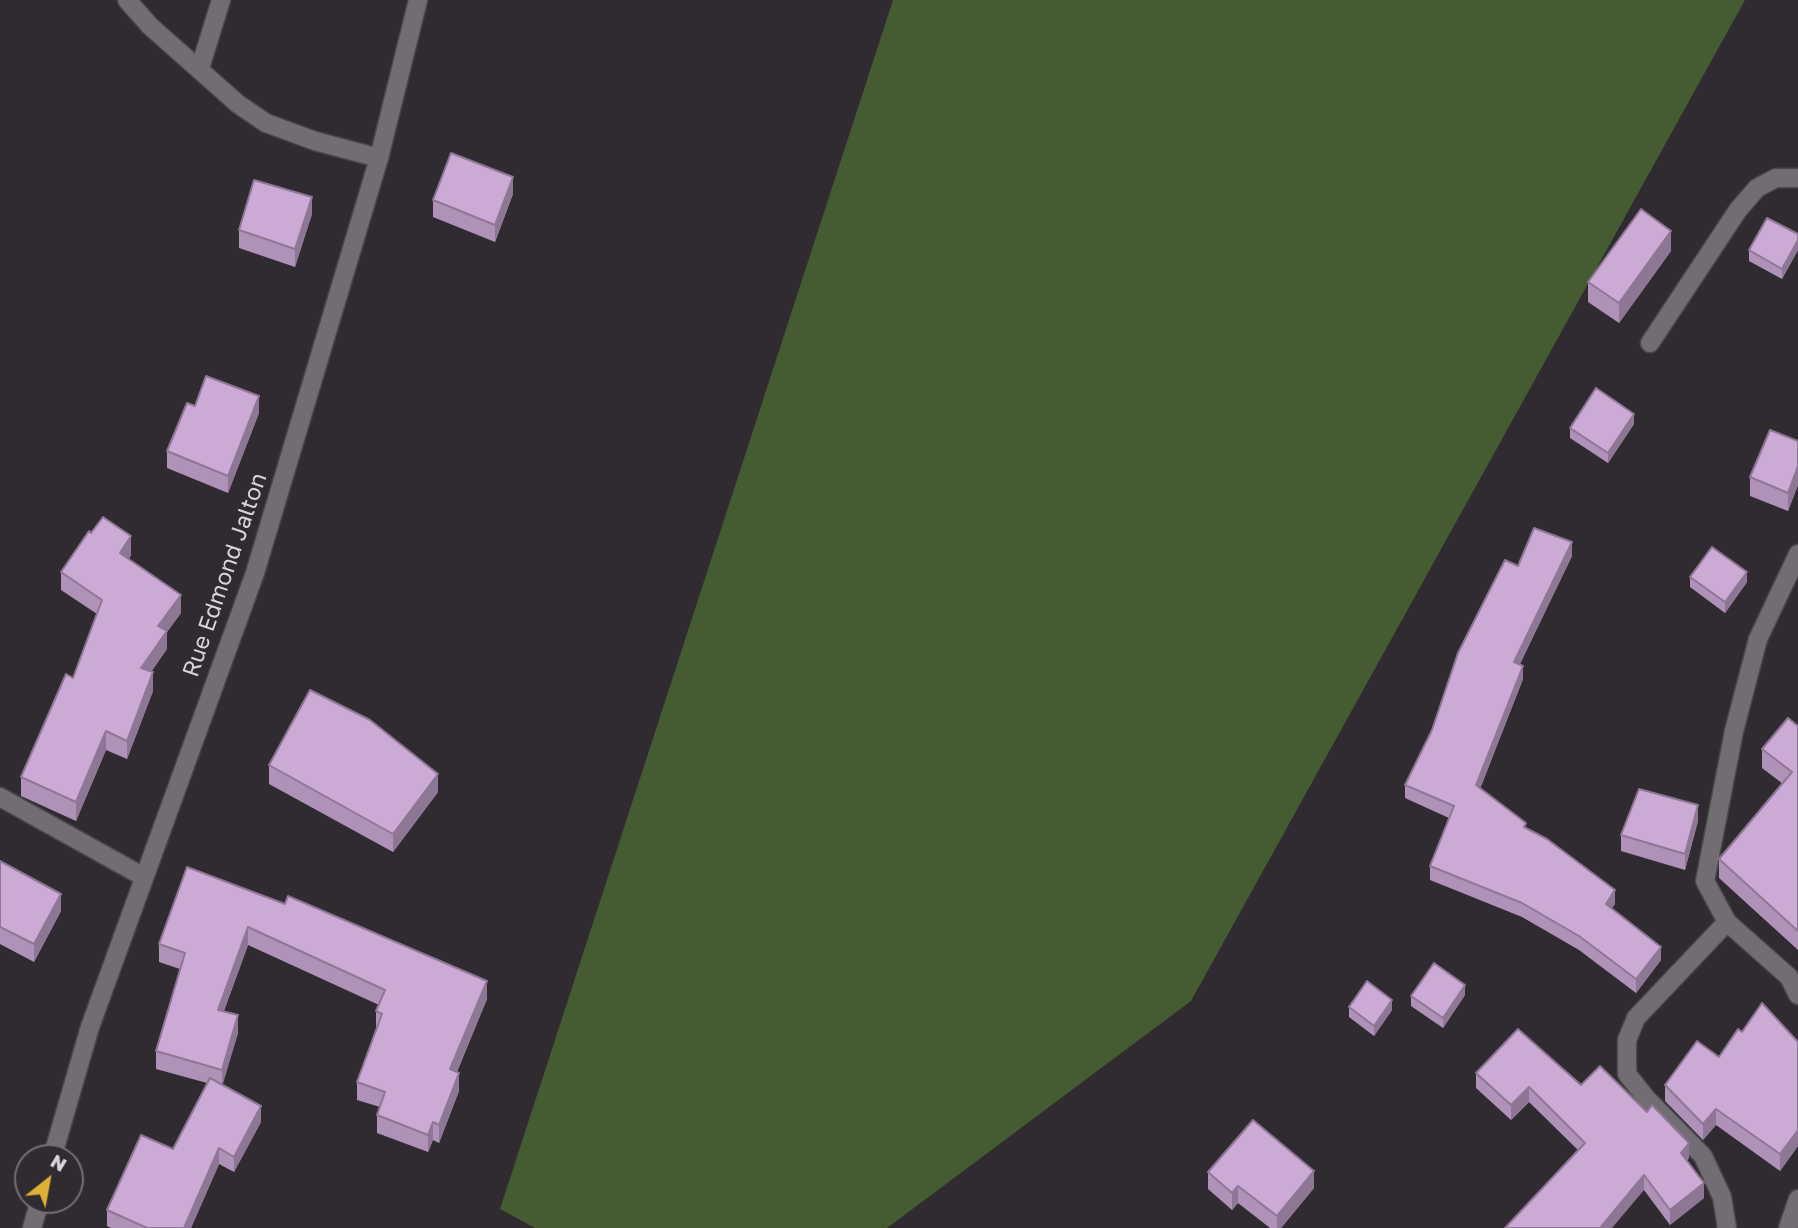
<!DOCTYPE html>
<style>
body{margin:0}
#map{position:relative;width:1798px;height:1228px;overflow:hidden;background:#302b31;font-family:"Golos Text",sans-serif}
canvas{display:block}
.north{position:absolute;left:14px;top:1144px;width:70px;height:70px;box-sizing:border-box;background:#302b31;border:2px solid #736f74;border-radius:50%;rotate:31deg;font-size:19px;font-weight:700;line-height:28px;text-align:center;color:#d8d5d8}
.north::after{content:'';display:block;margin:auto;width:24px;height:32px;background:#e0b034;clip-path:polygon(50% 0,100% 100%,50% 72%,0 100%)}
</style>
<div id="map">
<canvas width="1798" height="1228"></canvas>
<div class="north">N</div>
</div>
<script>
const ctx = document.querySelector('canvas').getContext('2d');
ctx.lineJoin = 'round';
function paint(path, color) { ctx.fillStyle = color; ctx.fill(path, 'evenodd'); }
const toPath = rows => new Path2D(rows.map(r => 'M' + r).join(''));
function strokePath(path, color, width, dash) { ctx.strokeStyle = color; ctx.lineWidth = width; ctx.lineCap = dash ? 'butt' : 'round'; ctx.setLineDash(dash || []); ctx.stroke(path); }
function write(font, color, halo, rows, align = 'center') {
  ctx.font = font + ' "Golos Text",sans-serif'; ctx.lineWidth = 7; ctx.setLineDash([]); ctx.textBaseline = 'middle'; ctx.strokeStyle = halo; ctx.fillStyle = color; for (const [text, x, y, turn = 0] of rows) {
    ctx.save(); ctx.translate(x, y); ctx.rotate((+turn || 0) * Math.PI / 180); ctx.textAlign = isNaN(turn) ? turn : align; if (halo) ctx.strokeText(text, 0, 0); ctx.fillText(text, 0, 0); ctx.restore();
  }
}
paint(toPath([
 [893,0,1745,0,1191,1001,887,1228,535,1228,500,1209]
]), '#455b31');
const service = toPath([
 [127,0,150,26,238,104,266,123,315,141,379,158],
 [200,68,221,0]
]);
const minor = toPath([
 [1650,343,1738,210,1757,188,1776,178,1798,178],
 [1798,554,1758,639,1734,731,1705,881,1727,922,1789,977,1798,995],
 [0,797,144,877],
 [52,1158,90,1027,255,573,379,158,418,0],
 [32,1228,40,1200],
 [1727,1228,1722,1197,1703,1156,1647,1099,1627,1074,1627,1040,1636,1018,1727,922],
 [1788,1228,1798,1199]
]);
strokePath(service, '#4a464b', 21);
strokePath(minor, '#4a464b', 21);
strokePath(service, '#726d73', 18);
strokePath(minor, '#726d73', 18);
paint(toPath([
 [513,194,495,242,433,217,433,200],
 [312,214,295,267,239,248,239,230],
 [1798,234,1798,250,1782,279,1749,261,1749,250],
 [1671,251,1619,323,1588,302,1588,282],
 [259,413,228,493,167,468,167,451],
 [1634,424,1608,463,1570,438,1570,428],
 [1798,441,1798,485,1788,511,1750,496,1750,477],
 [91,533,131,555,129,559,181,613,167,632,167,649,151,672,153,691,127,759,106,750,76,821,21,796,21,777,73,678,97,614,61,590,61,572],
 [1572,556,1520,664,1523,679,1480,789,1615,904,1612,908,1661,960,1636,993,1579,950,1522,917,1430,880,1430,866,1449,818,1405,798,1405,785,1432,730,1518,566],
 [1690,577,1747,582,1725,613,1690,587],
 [1798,726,1798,950,1719,878,1719,859,1783,784,1762,768,1762,749],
 [269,765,438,792,393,852,269,784],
 [1698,821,1685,870,1621,851,1621,835],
 [0,861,61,911,34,962,0,944],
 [187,867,487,999,457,1072,459,1091,439,1143,433,1140,428,1152,377,1133,377,1115,380,1107,357,1100,357,1082,376,1029,376,1011,379,1005,248,945,224,1011,238,1033,222,1085,261,1122,234,1172,219,1164,191,1228,111,1228,107,1226,107,1210,173,1149,207,1083,156,1069,156,1051,180,969,159,962,159,944],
 [1465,995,1443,1028,1411,1006,1411,996],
 [1349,1007,1392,1010,1374,1036,1349,1017],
 [1742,1032,1798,1042,1798,1146,1780,1171,1716,1125,1703,1140,1665,1101,1665,1085,1719,1057],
 [1476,1073,1581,1085,1689,1158,1687,1161,1704,1198,1670,1225,1644,1190,1578,1150,1529,1102,1511,1120,1476,1088],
 [1208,1172,1314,1188,1281,1228,1270,1228,1238,1203,1232,1210,1208,1189]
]), '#af92b7');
paint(toPath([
 [513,177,513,194,495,242,495,225],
 [312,197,312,214,295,267,295,249],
 [1671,231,1671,251,1619,323,1619,303],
 [1798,240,1798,250,1782,279,1782,269],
 [259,396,259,413,228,493,228,476],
 [1634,414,1634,424,1608,463,1608,453],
 [1798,466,1798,485,1788,511,1788,493],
 [131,536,131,555,120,572,120,553],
 [1572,542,1572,556,1514,676,1514,662],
 [1747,572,1747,582,1725,613,1725,602],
 [181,595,181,613,167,632,167,649,141,686,141,668,158,626],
 [1523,666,1523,679,1476,799,1476,785],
 [153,672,153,691,127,759,127,741],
 [106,731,106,750,76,821,76,802],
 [438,774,438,792,393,852,393,834],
 [1698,805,1698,821,1685,870,1685,854],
 [1615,890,1615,904,1606,917,1606,904],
 [61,894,61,911,34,962,34,944],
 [248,927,248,945,218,1027,218,1010],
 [1661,947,1661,960,1636,993,1636,979],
 [487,981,487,999,450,1087,450,1069],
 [1465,985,1465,995,1443,1028,1443,1018],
 [1392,1000,1392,1010,1374,1036,1374,1026],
 [238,1015,238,1033,222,1087,222,1070],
 [459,1073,459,1091,439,1143,439,1125],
 [1529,1087,1529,1102,1511,1120,1511,1105],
 [261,1106,261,1122,234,1172,234,1157],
 [1716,1109,1716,1125,1703,1140,1703,1124],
 [433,1122,433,1140,428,1152,428,1135],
 [1798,1130,1798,1146,1780,1171,1780,1154],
 [1689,1143,1689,1158,1681,1168,1681,1153],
 [219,1148,219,1164,191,1228,184,1228],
 [1314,1171,1314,1188,1281,1228,1277,1228,1277,1216],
 [1644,1175,1644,1190,1612,1228,1600,1228],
 [1704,1183,1704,1198,1670,1225,1670,1210],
 [1238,1186,1238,1203,1232,1210,1232,1193]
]), '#8e7795');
const building = toPath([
 [451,153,513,177,495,225,433,200,451,153],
 [254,180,312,197,295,249,239,230,254,180],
 [1641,209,1671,231,1619,303,1588,282,1641,209],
 [1767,218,1798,234,1798,240,1782,269,1749,250,1767,218],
 [206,376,259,396,228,476,167,451,187,403,195,406,206,376],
 [1596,388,1634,414,1608,453,1570,428,1596,388],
 [1770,430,1798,441,1798,466,1788,493,1750,477,1770,430],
 [103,517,131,536,120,553,181,595,158,626,167,631,141,668,153,672,127,741,106,731,76,802,21,777,66,674,73,678,102,600,61,572,89,531,91,533,103,517],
 [1534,528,1572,542,1514,662,1523,666,1476,785,1526,823,1524,827,1547,839,1615,890,1606,904,1661,947,1636,979,1579,936,1522,903,1430,866,1454,806,1405,785,1432,730,1458,653,1505,560,1518,566,1534,528],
 [1712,547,1747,572,1725,602,1690,577,1712,547],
 [310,690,370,720,438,774,393,834,269,765,310,690],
 [1788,718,1798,726,1798,931,1719,859,1792,772,1762,749,1788,718],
 [1639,789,1698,805,1685,854,1621,835,1639,789],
 [0,861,61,894,34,944,0,927,0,861],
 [187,867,285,904,288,896,487,981,450,1069,459,1073,439,1125,433,1122,428,1135,377,1115,385,1092,357,1082,382,1014,376,1011,385,990,248,927,218,1010,238,1015,222,1070,156,1051,185,953,159,944,187,867],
 [1434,963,1465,985,1443,1018,1411,996,1434,963],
 [1367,981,1392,1000,1374,1026,1349,1007,1367,981],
 [1762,1003,1798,1042,1798,1130,1780,1154,1716,1109,1703,1124,1665,1085,1697,1041,1719,1057,1738,1029,1742,1032,1762,1003],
 [1518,1029,1581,1085,1600,1066,1647,1112,1652,1105,1689,1143,1681,1153,1704,1183,1670,1210,1644,1175,1600,1228,1505,1228,1585,1143,1529,1087,1511,1105,1476,1073,1518,1029],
 [210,1078,261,1106,234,1157,219,1148,184,1228,147,1228,107,1210,141,1135,173,1149,210,1078],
 [1253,1120,1314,1171,1277,1216,1238,1186,1232,1193,1208,1172,1253,1120]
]);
paint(building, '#cbaad5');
strokePath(building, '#8e7795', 2);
write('23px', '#d8d5d8', '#302b31', [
 ["Rue Edmond Jalton",225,575,-71]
]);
</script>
